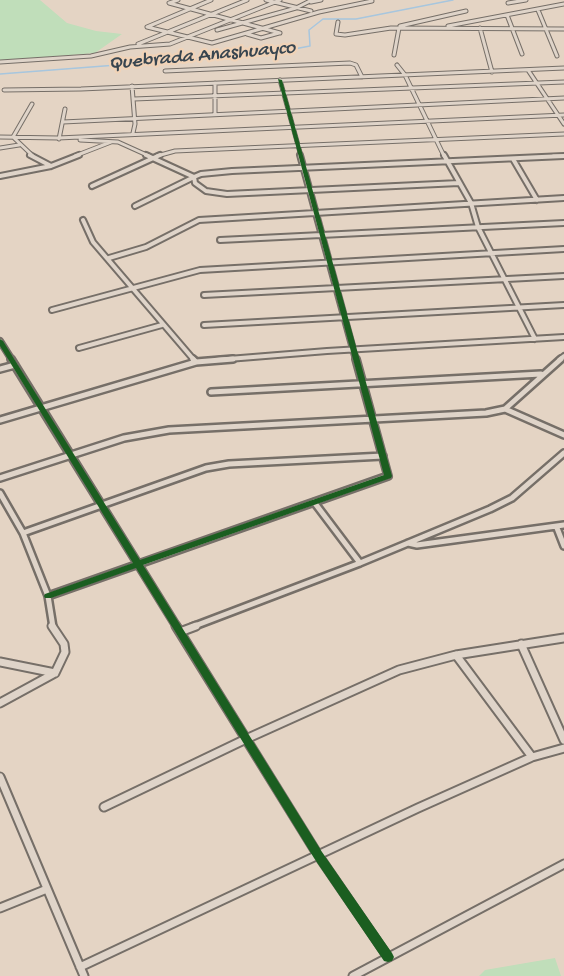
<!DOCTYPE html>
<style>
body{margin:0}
canvas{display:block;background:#e4d4c4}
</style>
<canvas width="564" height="976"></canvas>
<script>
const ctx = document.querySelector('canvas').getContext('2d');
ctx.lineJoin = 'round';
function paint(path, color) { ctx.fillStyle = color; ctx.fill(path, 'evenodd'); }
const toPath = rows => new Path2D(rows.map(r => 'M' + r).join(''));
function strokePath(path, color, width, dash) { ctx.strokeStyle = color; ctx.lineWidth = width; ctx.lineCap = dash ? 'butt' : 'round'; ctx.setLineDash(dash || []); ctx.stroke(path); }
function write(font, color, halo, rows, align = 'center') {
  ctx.font = font + ' "Gochi Hand",sans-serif'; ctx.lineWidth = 4.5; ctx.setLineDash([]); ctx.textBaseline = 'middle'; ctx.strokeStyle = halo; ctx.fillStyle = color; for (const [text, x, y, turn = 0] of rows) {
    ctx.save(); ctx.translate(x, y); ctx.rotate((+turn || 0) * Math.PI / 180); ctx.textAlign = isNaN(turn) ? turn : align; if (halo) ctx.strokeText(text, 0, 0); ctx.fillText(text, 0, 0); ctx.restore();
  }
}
paint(toPath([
 [0,0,40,0,67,23,96,31,122,34,95,53,0,61],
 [555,958,561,976,479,976,485,970]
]), '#c0deba');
strokePath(toPath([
 [0,74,273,53,310,46,309,30,323,19,356,19,453,0]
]), '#a7c6de', 1.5);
const streetFar3 = toPath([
 [178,0,169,3,280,33],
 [266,0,311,11],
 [311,2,321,0],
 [508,3,526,0],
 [538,10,557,56],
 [507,15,522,54],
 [338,22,336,34,345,35,391,28,564,29],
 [400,26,466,11],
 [448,26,564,4],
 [147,27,212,43,319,12,372,1],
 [147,27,211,0],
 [480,28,492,72],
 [217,30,296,8,312,0],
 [247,34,261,38,279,33],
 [138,44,247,0],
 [394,55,399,28],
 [0,62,91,56,130,47,170,44,280,0],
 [397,65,405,75,444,156],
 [528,70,564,124],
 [165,71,350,63,356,65,362,77],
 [280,80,301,156],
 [215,83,215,114],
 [132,86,135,124,133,133],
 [4,90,81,89,564,68],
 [134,99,564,82],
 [32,104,13,137,33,156],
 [63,122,564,98],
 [0,137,58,138,564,115],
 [59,139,65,109],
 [80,140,118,142,149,156],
 [0,148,19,145],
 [75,156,111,142],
 [157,156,175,151,564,134],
 [553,156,564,156]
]);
const streetFar2 = toPath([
 [30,155,51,166],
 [146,155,194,177,201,174,232,171,564,156],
 [300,155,356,360],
 [444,155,471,203,478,227,535,339],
 [513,159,537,200],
 [0,176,51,166,79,155],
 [92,186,160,155],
 [135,206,194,177,195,183,206,191,227,194,459,183],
 [83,220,93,242,194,360],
 [220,240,564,223],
 [109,258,146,247,199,220,564,198],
 [204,295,564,276],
 [52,310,200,270,564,249],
 [204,325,564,305],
 [0,341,12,360],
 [79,348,162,325],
 [216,360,327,351,564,337],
 [559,360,564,356]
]);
const streetFar1 = toPath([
 [11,359,177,627],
 [193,359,196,362],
 [0,369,15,365],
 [211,392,541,374],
 [505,409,561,359],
 [0,420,196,362,233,359],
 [0,478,124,438,169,430,486,413,505,409,564,435],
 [0,493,23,533,48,596,53,627],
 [314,502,360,563],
 [557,528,564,546],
 [23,533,206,468,229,464,383,456],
 [408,543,417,545,564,525],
 [48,596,388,476,356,359],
 [192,627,360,563,490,509,512,498,564,453]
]);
const street = toPath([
 [176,626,318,855,388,957],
 [180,632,196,626],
 [521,644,564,740],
 [456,655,532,757],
 [0,662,55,673],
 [0,703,55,673,65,652,64,644,52,626],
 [0,777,84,976],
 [104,807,246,739,399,670,456,655,564,638],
 [0,908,47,889],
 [80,967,418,808,532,757,564,748],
 [353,976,564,864]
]);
strokePath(streetFar3, '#766f68', 5);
strokePath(streetFar2, '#766f68', 8);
strokePath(streetFar1, '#766f68', 10);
strokePath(street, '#766f68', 11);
strokePath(streetFar3, '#dfd4c9', 3);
strokePath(streetFar2, '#dfd4c9', 4);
strokePath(streetFar1, '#dfd4c9', 5);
strokePath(street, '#dfd4c9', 7);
paint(toPath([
 [278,79,282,80,392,476,391,478,143,565,322,852,392,953,394,957,392,961,388,962,384,961,314,858,136,568,51,598,45,598,44,596,45,594,133,563,0,346,0,339,3,341,140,560,384,475,278,79]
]), '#1b5e20');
write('italic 20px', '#38454f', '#f1d3b7', [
 ["Quebrada Anashuayco",202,57,-5]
]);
</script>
